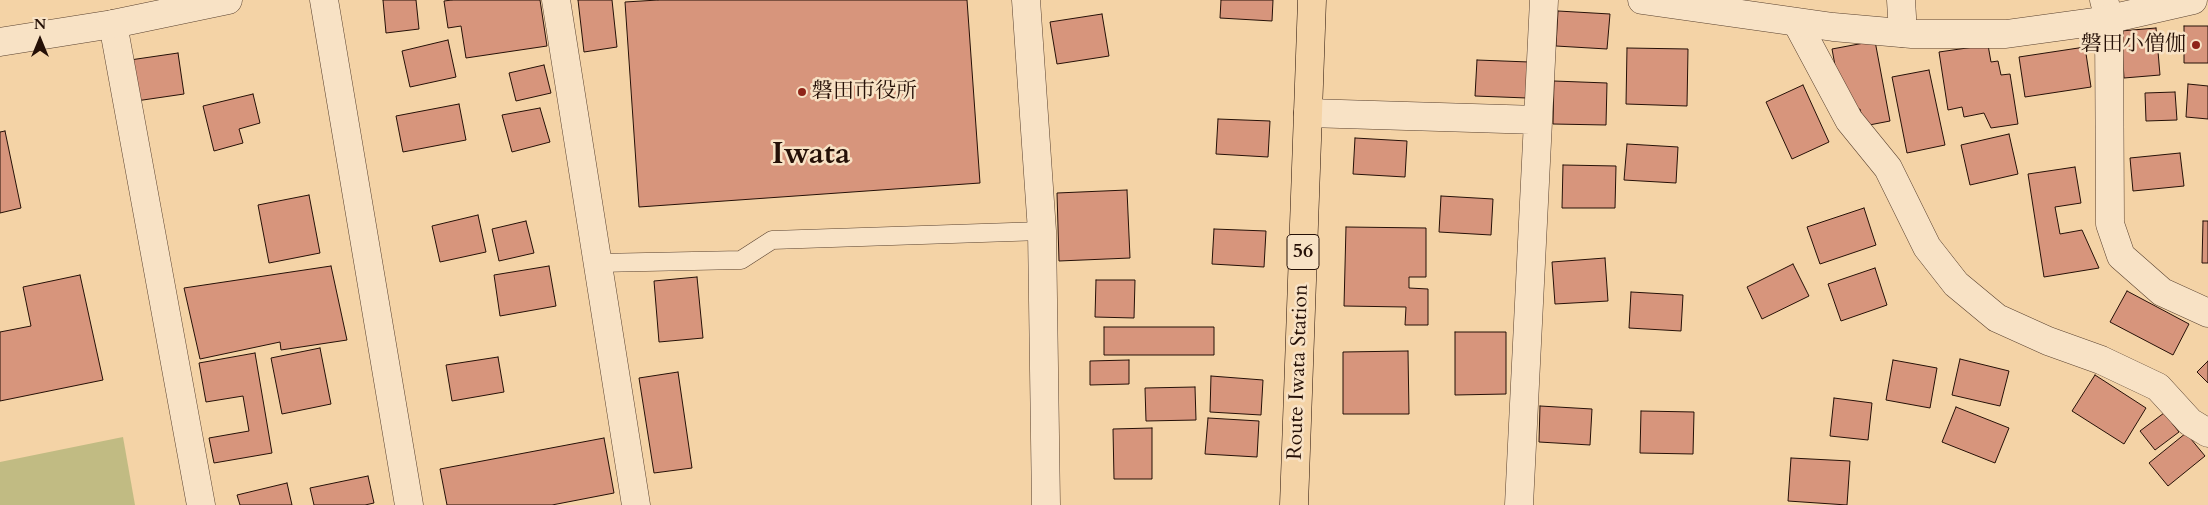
<!DOCTYPE html>
<meta charset="utf-8">
<style>
body{margin:0}
#map{position:relative;width:2208px;height:505px;overflow:hidden;background:#f4d3a6;font-family:Cardo,serif}
canvas{display:block}
.north{position:absolute;left:15px;top:15px;width:50px;height:50px;-webkit-text-stroke:4px #f8e2c5;paint-order:stroke;rotate:0deg;font-size:14px;font-weight:700;line-height:20px;text-align:center;color:#251007}
.north::after{content:'';display:block;margin:auto;width:18px;height:22px;background:#251007;clip-path:polygon(50% 0,100% 100%,50% 72%,0 100%)}
</style>
<div id="map">
<canvas width="2208" height="505"></canvas>
<div class="north">N</div>
</div>
<script>
const ctx = document.querySelector('canvas').getContext('2d');
ctx.lineJoin = 'round';
function paint(path, color) { ctx.fillStyle = color; ctx.fill(path, 'evenodd'); }
const toPath = rows => new Path2D(rows.map(r => 'M' + r).join(''));
function strokePath(path, color, width, dash) { ctx.strokeStyle = color; ctx.lineWidth = width; ctx.lineCap = dash ? 'butt' : 'round'; ctx.setLineDash(dash || []); ctx.stroke(path); }
function write(font, color, halo, rows, align = 'center') {
  ctx.font = font + ' Cardo,"Noto Serif JP",serif'; ctx.lineWidth = 5; ctx.setLineDash([]); ctx.textBaseline = 'middle'; ctx.strokeStyle = halo; ctx.fillStyle = color; for (const [text, x, y, turn = 0] of rows) {
    ctx.save(); ctx.translate(x, y); ctx.rotate((+turn || 0) * Math.PI / 180); ctx.textAlign = isNaN(turn) ? turn : align; if (halo) ctx.strokeText(text, 0, 0); ctx.fillText(text, 0, 0); ctx.restore();
  }
}
paint(toPath([
 [123,437,135,505,0,505,0,462]
]), '#c1bb83');
const building = toPath([
 [383,0,416,0,419,29,386,33,383,0],
 [452,0,540,0,547,46,466,58,461,26,448,28,444,1,452,0],
 [578,0,612,0,617,47,584,52,578,0],
 [658,0,967,0,980,183,639,207,625,2,658,0],
 [1221,0,1273,0,1272,21,1220,18,1221,0],
 [1558,11,1610,14,1607,49,1556,46,1558,11],
 [1102,14,1109,56,1057,64,1050,22,1102,14],
 [2184,26,2208,26,2208,63,2184,63,2184,26],
 [2156,28,2160,75,2124,78,2121,31,2156,28],
 [448,40,456,77,410,87,402,51,448,40],
 [1875,41,1890,121,1864,126,1860,109,1851,111,1839,87,1832,49,1875,41],
 [1988,45,1991,62,1998,61,2001,75,2010,74,2018,124,1991,128,1984,113,1964,117,1962,107,1948,110,1939,52,1988,45],
 [2085,47,2091,87,2025,97,2019,57,2085,47],
 [1627,48,1688,49,1687,106,1626,104,1627,48],
 [178,53,184,94,136,101,130,60,178,53],
 [1477,60,1529,62,1527,98,1475,96,1477,60],
 [544,65,551,93,516,101,509,73,544,65],
 [1929,70,1945,145,1907,153,1892,77,1929,70],
 [1554,81,1607,83,1606,125,1553,124,1554,81],
 [2188,84,2208,86,2208,119,2186,117,2188,84],
 [1803,85,1829,142,1792,159,1766,102,1803,85],
 [2175,92,2177,120,2146,121,2145,93,2175,92],
 [253,94,260,123,239,129,243,143,214,151,203,106,253,94],
 [459,104,466,140,403,152,396,116,459,104],
 [540,108,550,142,512,152,502,115,540,108],
 [1218,119,1270,121,1268,157,1216,154,1218,119],
 [5,131,21,208,0,213,0,132,5,131],
 [2009,134,2018,174,1970,185,1961,145,2009,134],
 [1355,138,1407,141,1405,177,1353,174,1355,138],
 [1627,144,1678,147,1676,183,1624,180,1627,144],
 [2180,153,2184,186,2133,191,2130,158,2180,153],
 [1563,165,1616,166,1615,208,1562,208,1563,165],
 [2075,167,2081,203,2055,207,2060,234,2082,230,2099,268,2044,277,2028,174,2075,167],
 [1127,190,1130,258,1059,261,1057,193,1127,190],
 [309,195,320,253,269,263,258,205,309,195],
 [1441,196,1493,199,1491,235,1439,232,1441,196],
 [1864,208,1876,245,1820,264,1807,227,1864,208],
 [478,215,486,252,440,262,432,226,478,215],
 [526,221,534,253,499,261,492,229,526,221],
 [2203,221,2208,221,2208,263,2202,263,2203,221],
 [1346,227,1426,228,1426,277,1409,277,1409,288,1428,289,1428,325,1405,325,1406,307,1344,306,1346,227],
 [1214,229,1266,231,1264,267,1212,264,1214,229],
 [1605,258,1608,301,1555,304,1552,262,1605,258],
 [1793,264,1809,296,1762,319,1747,287,1793,264],
 [331,266,347,340,281,350,280,342,200,359,184,288,331,266],
 [549,266,556,306,500,316,494,275,549,266],
 [1875,268,1887,305,1841,321,1828,284,1875,268],
 [80,275,103,380,0,401,0,332,31,326,23,287,80,275],
 [697,277,703,338,659,342,654,281,697,277],
 [1096,280,1135,280,1134,318,1095,317,1096,280],
 [2127,291,2189,324,2173,355,2110,322,2127,291],
 [1631,292,1683,295,1681,331,1629,328,1631,292],
 [1104,327,1214,327,1214,355,1104,355,1104,327],
 [1455,332,1506,332,1506,394,1455,395,1455,332],
 [320,348,331,404,282,414,271,358,320,348],
 [1408,351,1409,414,1343,414,1343,352,1408,351],
 [255,353,272,453,214,463,209,438,249,431,243,396,206,402,199,363,255,353],
 [498,357,504,392,452,401,446,365,498,357],
 [1960,359,2009,371,2000,406,1952,395,1960,359],
 [1129,360,1129,384,1090,385,1090,361,1129,360],
 [1893,360,1937,368,1930,408,1886,400,1893,360],
 [2208,361,2208,383,2197,372,2208,361],
 [678,372,692,468,654,473,639,378,678,372],
 [2095,375,2146,408,2124,444,2072,411,2095,375],
 [1211,376,1263,380,1261,415,1210,412,1211,376],
 [1195,387,1196,420,1146,421,1145,388,1195,387],
 [1834,398,1872,403,1868,440,1830,436,1834,398],
 [1540,406,1592,409,1590,445,1539,442,1540,406],
 [1956,407,2009,428,1995,463,1942,442,1956,407],
 [1641,411,1694,412,1693,454,1640,453,1641,411],
 [2164,413,2179,432,2155,450,2140,431,2164,413],
 [1208,418,1259,421,1257,457,1205,454,1208,418],
 [1152,428,1152,479,1114,479,1113,429,1152,428],
 [2186,433,2205,456,2168,486,2149,463,2186,433],
 [604,438,614,493,552,505,447,505,440,469,604,438],
 [1791,458,1850,461,1847,505,1788,501,1791,458],
 [368,476,374,503,365,505,314,505,310,488,368,476],
 [287,483,292,505,240,505,237,495,287,483]
]);
paint(building, '#d7957c');
strokePath(building, '#251007', 1);
const service = toPath([
 [598,263,741,260,772,240,1042,231]
]);
const minor = toPath([
 [556,0,636,505],
 [1026,0,1042,231,1046,505],
 [1901,0,1903,33],
 [2104,0,2109,19,2110,224,2121,256,2162,292,2208,313],
 [1797,23,1849,120,1888,168,1927,247,1956,284,1997,318,2048,341,2101,360,2158,387,2190,422,2208,433],
 [113,24,201,505],
 [1308,113,1538,120],
 [1519,505,1544,0]
]);
const tertiary = toPath([
 [324,0,409,505],
 [1642,0,1833,27,1912,34,2006,34,2101,21,2193,0],
 [0,42,113,24,228,0]
]);
const primary = toPath([
 [1294,505,1312,0]
]);
strokePath(service, '#59412f', 19);
strokePath(minor, '#59412f', 29);
strokePath(tertiary, '#59412f', 29);
strokePath(primary, '#251007', 29);
strokePath(service, '#f8e2c5', 18);
strokePath(minor, '#f8e2c5', 28);
strokePath(tertiary, '#f8e2c5', 28);
strokePath(primary, '#f4d3a6', 28);
for (const [x, y, r, color] of [
 [2196,45,5,"#8f2418"],
 [802,92,5,"#8f2418"]
]) { const dot = new Path2D(); dot.arc(x, y, r, 0, 2 * Math.PI); ctx.fillStyle = color; ctx.fill(dot); strokePath(dot, '#f8e2c5', 2); }
for (const [x, y, w] of [
 [1303,252,32]
]) { const box = new Path2D(); box.roundRect(x - w / 2, y - 17.5, w, 35, 4); ctx.fillStyle = '#f8e2c5'; ctx.fill(box); strokePath(box, '#251007', 1); }
write('bold 20px', '#251007', null, [
 ["56",1303,252]
]);
write('21px', '#251007', '#f8e2c5', [
 ["磐田小僧伽",2186,45],
 ["磐田市役所",812,92,"left"]
], 'right');
write('21px', '#251007', '#f8e2c5', [
 ["Route Iwata Station",1299,372,-88]
]);
write('bold 31px', '#251007', '#f8e2c5', [
 ["Iwata",811,156]
]);
</script>
